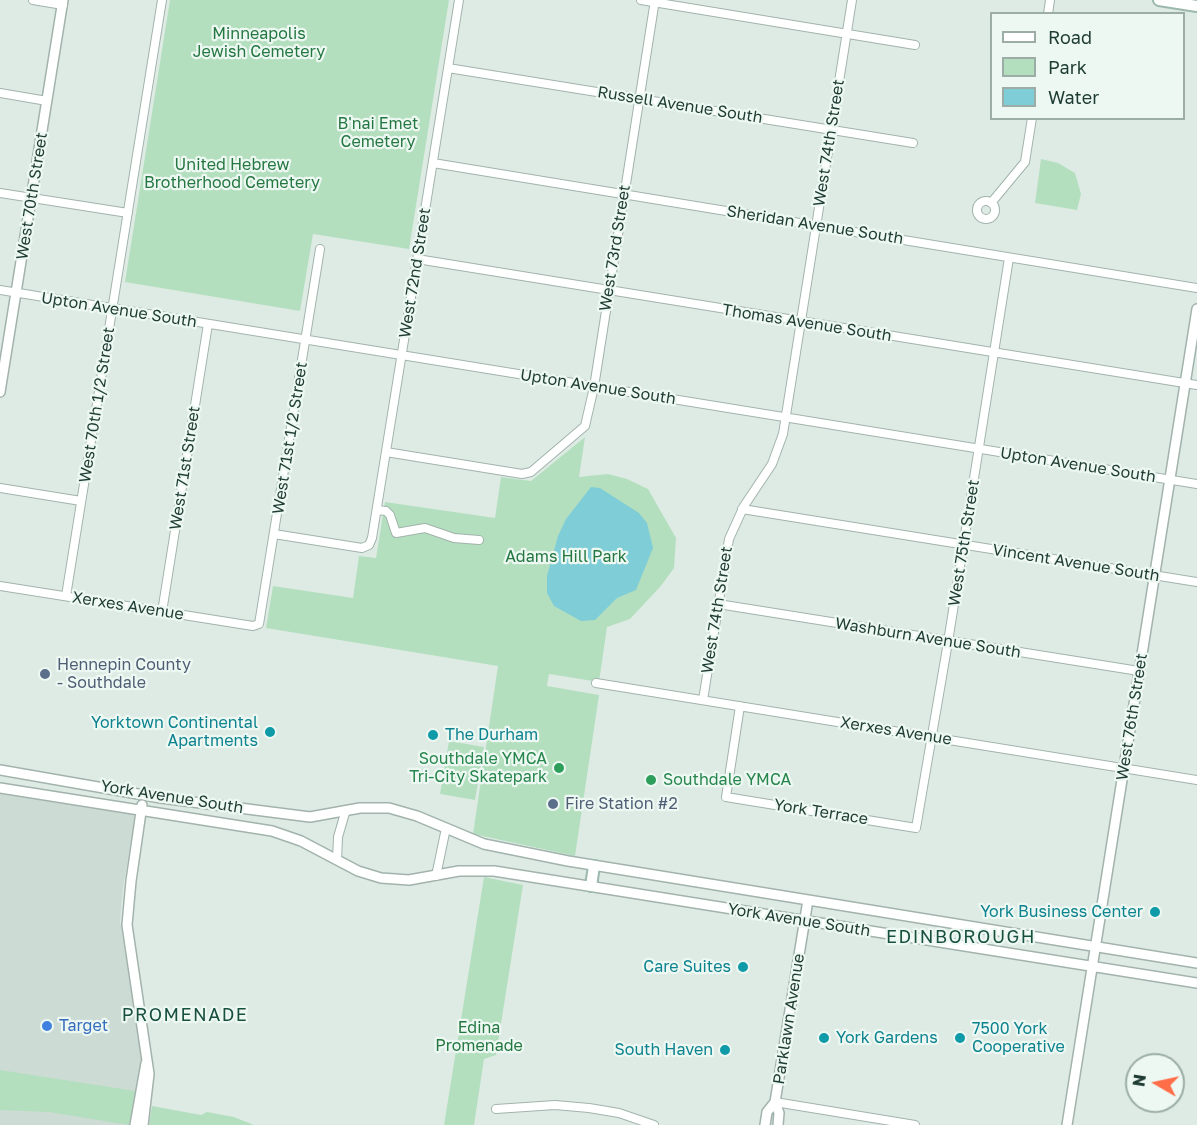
<!DOCTYPE html>
<style>
body{margin:0}
#map{position:relative;width:1197px;height:1125px;overflow:hidden;background:#deebe5;font-family:"Golos Text",sans-serif}
canvas{display:block}
.legend{position:absolute;left:990px;top:12px;width:195px;height:108px;box-sizing:border-box;background:#eef8f3;border:2px solid #9bada6;margin:0;padding:8px 10px;list-style:none;font-size:18px;color:#1e3c33}
.legend li{display:flex;align-items:center;gap:12px;height:30px}
.legend b{width:30px;border:2px solid #9bada6}
.north{position:absolute;left:1125px;top:1053px;width:60px;height:60px;box-sizing:border-box;background:#eef8f3;border:2px solid #9bada6;border-radius:50%;rotate:279deg;font-size:16px;font-weight:700;line-height:24px;text-align:center;color:#1e3c33}
.north::after{content:'';display:block;margin:auto;width:21px;height:27px;background:#ff6e48;clip-path:polygon(50% 0,100% 100%,50% 72%,0 100%)}
</style>
<div id="map">
<canvas width="1197" height="1125"></canvas>
<ul class="legend">
<li><b style="height:8px;background:#fff"></b>Road</li>
<li><b style="height:16px;background:#b4dfbe"></b>Park</li>
<li><b style="height:16px;background:#7fcdd7"></b>Water</li>
</ul>
<div class="north">N</div>
</div>
<script>
const ctx = document.querySelector('canvas').getContext('2d');
ctx.lineJoin = 'round';
function paint(path, color) { ctx.fillStyle = color; ctx.fill(path, 'evenodd'); }
const toPath = rows => new Path2D(rows.map(r => 'M' + r).join(''));
function strokePath(path, color, width, dash) { ctx.strokeStyle = color; ctx.lineWidth = width; ctx.lineCap = dash ? 'butt' : 'round'; ctx.setLineDash(dash || []); ctx.stroke(path); }
function write(font, color, halo, rows, align = 'center') {
  ctx.font = font + ' "Golos Text",sans-serif'; ctx.lineWidth = 4.5; ctx.setLineDash([]); ctx.textBaseline = 'middle'; ctx.strokeStyle = halo; ctx.fillStyle = color; for (const [text, x, y, turn = 0] of rows) {
    ctx.save(); ctx.translate(x, y); ctx.rotate((+turn || 0) * Math.PI / 180); ctx.textAlign = isNaN(turn) ? turn : align; if (halo) ctx.strokeText(text, 0, 0); ctx.fillText(text, 0, 0); ctx.restore();
  }
}
paint(toPath([
 [0,783,137,805,123,888,120,921,141,1053,141,1077,133,1125,0,1125]
]), '#ccdbd4');
paint(toPath([
 [170,0,449,0,409,249,313,234,300,311,125,282],
 [1041,159,1058,163,1075,173,1081,194,1077,210,1035,203],
 [585,437,579,477,608,474,627,479,648,489,676,538,674,568,660,587,630,619,607,627,599,682,549,674,547,686,599,695,575,856,473,834,498,666,266,628,273,586,353,598,359,556,376,558,385,502,495,518,501,477,531,481],
 [449,741,484,747,475,800,440,794],
 [484,877,523,885,496,1055,484,1059,474,1125,444,1125],
 [0,1070,135,1091,129,1125,49,1112,0,1110],
 [152,1106,201,1115,207,1112,234,1117,254,1125,149,1125]
]), '#b4dfbe');
paint(toPath([
 [591,487,600,488,639,513,647,523,653,548,636,590,617,598,595,620,581,621,554,606,547,593,547,576,558,536,566,519]
]), '#7fcdd7');
const minor = toPath([
 [33,0,63,5],
 [641,0,915,45],
 [1048,14,1050,0],
 [448,68,913,143],
 [0,93,47,101],
 [433,163,1197,288],
 [0,193,128,213],
 '977 210a9 9 0 1 1 18 0a9 9 0 1 1-18 0Z',
 [991,203,1025,162,1032,118],
 [417,259,1197,385],
 [0,290,1197,484],
 [386,452,522,474,531,472,585,426,594,387,655,0],
 [0,488,81,501],
 [742,509,1197,582],
 [377,510,386,511,390,515,396,533,425,528,454,538,479,540],
 [274,534,362,548,369,545,372,538,459,0],
 [0,586,253,626,259,624,320,249],
 [66,596,162,0],
 [718,604,1139,671],
 [162,612,208,324],
 [596,683,1197,780],
 [703,700,729,539,744,506,772,464,783,434,852,0],
 [740,706,726,797,916,828,948,642,1009,258],
 [337,860,338,837,345,813],
 [436,876,446,828],
 [775,1102,915,1125],
 [496,1109,555,1105,589,1108,619,1113,654,1125]
]);
const tertiary = toPath([
 [0,392,63,0],
 [0,770,161,798,310,817,360,808,389,808,417,816,484,844,568,861,1197,963],
 [0,788,272,831,301,841,358,871,381,878,409,880,459,871,494,871,1197,983],
 [142,805,131,881,127,925,149,1074,143,1125],
 [135,1125,146,1063],
 [765,1125,767,1112,775,1102],
 [778,1125,779,1113,775,1102,808,900],
 [1067,1125,1197,309]
]);
const secondary = toPath([
 [1159,0,1197,6],
 [591,886,594,866]
]);
strokePath(minor, '#a1b3ac', 10);
strokePath(tertiary, '#a1b3ac', 12);
strokePath(secondary, '#9cb8ad', 14);
strokePath(minor, '#fff', 8);
strokePath(tertiary, '#fff', 9);
strokePath(secondary, '#fff', 10);
for (const [x, y, r, color] of [
 [45,674,6,"#5c6f8a"],
 [270,732,6,"#0f9aa8"],
 [433,735,6,"#0f9aa8"],
 [559,768,6,"#2e9e5b"],
 [651,780,6,"#2e9e5b"],
 [553,804,6,"#5c6f8a"],
 [1155,912,6,"#0f9aa8"],
 [743,967,6,"#0f9aa8"],
 [47,1026,6,"#3f7fe0"],
 [824,1038,6,"#0f9aa8"],
 [960,1038,6,"#0f9aa8"],
 [725,1050,6,"#0f9aa8"]
]) { const dot = new Path2D(); dot.arc(x, y, r, 0, 2 * Math.PI); ctx.fillStyle = color; ctx.fill(dot); strokePath(dot, '#eef8f3', 2); }
write('16px', '#247741', '#eef8f3', [
 ["Minneapolis",259,34],
 ["Jewish Cemetery",259,52],
 ["B'nai Emet",378,124],
 ["Cemetery",378,142],
 ["United Hebrew",232,165],
 ["Brotherhood Cemetery",232,183],
 ["Adams Hill Park",566,557],
 ["Edina",479,1028],
 ["Promenade",479,1046]
]);
write('16px', '#1e3c33', '#eef8f3', [
 ["Russell Avenue South",680,105,9],
 ["West 74th Street",829,143,-81],
 ["West 70th Street",32,196,-81],
 ["Sheridan Avenue South",815,225,9],
 ["West 73rd Street",615,248,-81],
 ["West 72nd Street",415,273,-81],
 ["Upton Avenue South",119,310,9],
 ["Thomas Avenue South",807,323,9],
 ["Upton Avenue South",598,387,9],
 ["West 70th 1/2 Street",97,405,-81],
 ["West 71st 1/2 Street",290,438,-81],
 ["Upton Avenue South",1078,465,9],
 ["West 71st Street",185,468,-81],
 ["West 75th Street",964,543,-81],
 ["Vincent Avenue South",1076,563,9],
 ["Xerxes Avenue",128,606,9],
 ["West 74th Street",717,610,-81],
 ["Washburn Avenue South",928,638,9],
 ["West 76th Street",1132,717,-81],
 ["Xerxes Avenue",896,731,9],
 ["York Avenue South",172,797,9],
 ["York Terrace",821,812,9],
 ["York Avenue South",799,920,9],
 ["Parklawn Avenue",789,1019,-81]
]);
write('16px', '#4e5e75', '#eef8f3', [
 ["Hennepin County",57,665],
 ["- Southdale",57,683],
 ["Fire Station #2",565,804]
], 'left');
write('16px', '#0d838f', '#eef8f3', [
 ["Yorktown Continental",258,723],
 ["Apartments",258,741],
 ["The Durham",445,735,"left"],
 ["York Business Center",1143,912],
 ["Care Suites",731,967],
 ["7500 York",972,1029,"left"],
 ["Cooperative",972,1047,"left"],
 ["York Gardens",836,1038,"left"],
 ["South Haven",713,1050]
], 'right');
write('16px', '#27864d', '#eef8f3', [
 ["Southdale YMCA",547,759],
 ["Tri-City Skatepark",547,777],
 ["Southdale YMCA",663,780,"left"]
], 'right');
write('16px', '#366cbe', '#eef8f3', [
 ["Target",59,1026]
], 'left');
ctx.letterSpacing = '1.5px';
write('18px', '#185040', '#eef8f3', [
 ["EDINBOROUGH",961,937],
 ["PROMENADE",185,1015]
]);
ctx.letterSpacing = '0px';
</script>
